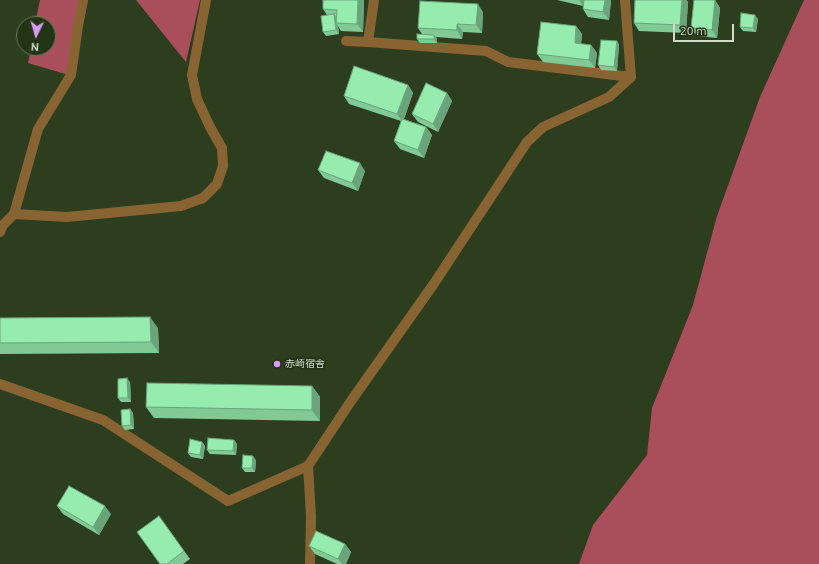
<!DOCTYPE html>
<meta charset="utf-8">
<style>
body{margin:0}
#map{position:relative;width:819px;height:564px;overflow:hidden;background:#2c3e1e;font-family:Ubuntu,sans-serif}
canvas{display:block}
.north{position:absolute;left:16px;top:16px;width:40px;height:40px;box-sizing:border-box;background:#223414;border:1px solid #67775c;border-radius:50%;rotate:185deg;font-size:11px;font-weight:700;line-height:16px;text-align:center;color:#cfdbc8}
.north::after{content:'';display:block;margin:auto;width:14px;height:18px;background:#d79bf9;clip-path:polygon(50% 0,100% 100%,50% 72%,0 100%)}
.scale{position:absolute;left:673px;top:24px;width:61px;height:18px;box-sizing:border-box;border:2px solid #cfdbc8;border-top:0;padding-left:5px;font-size:12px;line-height:14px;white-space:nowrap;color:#cfdbc8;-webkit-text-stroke:3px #223414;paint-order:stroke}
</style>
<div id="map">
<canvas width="819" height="564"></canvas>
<div class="north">N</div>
<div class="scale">20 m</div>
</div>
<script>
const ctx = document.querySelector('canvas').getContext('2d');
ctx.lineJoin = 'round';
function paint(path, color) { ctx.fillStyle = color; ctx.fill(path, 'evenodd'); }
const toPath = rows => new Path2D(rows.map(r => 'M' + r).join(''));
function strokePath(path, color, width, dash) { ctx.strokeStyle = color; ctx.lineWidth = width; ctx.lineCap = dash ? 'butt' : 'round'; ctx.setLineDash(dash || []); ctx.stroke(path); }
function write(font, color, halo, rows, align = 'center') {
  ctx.font = font + ' Ubuntu,"Noto Sans JP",sans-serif'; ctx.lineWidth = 4; ctx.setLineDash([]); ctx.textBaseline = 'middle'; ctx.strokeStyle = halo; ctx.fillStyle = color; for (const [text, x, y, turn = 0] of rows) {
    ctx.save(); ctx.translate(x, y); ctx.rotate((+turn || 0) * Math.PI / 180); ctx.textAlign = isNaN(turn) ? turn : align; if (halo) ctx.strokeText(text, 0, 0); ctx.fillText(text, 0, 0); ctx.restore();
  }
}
paint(toPath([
 [40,0,88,0,72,76,28,63,31,48,48,48,48,24,35,24],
 [136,0,200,0,186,62],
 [804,0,819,0,819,564,579,564,593,525,647,455,652,408,693,305,717,216,760,97]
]), '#a94f5c');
strokePath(toPath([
 [346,41,368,42,486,51,508,62,631,77],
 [0,384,103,420,228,501,308,466]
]), '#886433', 10);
strokePath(toPath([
 [368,42,374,0],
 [14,214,67,217,181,206,203,198,217,184,223,166,222,148,210,127,197,99,192,75,206,0],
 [0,232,3,225,14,214,38,129,71,75,78,26,83,0],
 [310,564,311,516,308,466,351,401,433,285,527,142,543,127,609,97,631,77,625,0]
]), '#886433', 10);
paint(toPath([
 [323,0,364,0,363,32,341,31,338,26,339,34,326,36,323,32,327,15,323,9],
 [557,0,611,0,609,20,588,17,583,9,584,2,583,6],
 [635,0,686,0,688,2,686,33,639,31,634,23],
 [715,0,720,8,717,38,697,36,691,28],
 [483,12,482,33,463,32,462,39,436,37,437,39,437,43,420,43,417,39,422,34,418,28],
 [758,19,756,32,743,31,740,27],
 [576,26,582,34,581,44,591,45,597,53,595,68,543,62,537,54],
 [617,41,619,45,617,71,601,70,598,65],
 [408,85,413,93,404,119,426,127,432,135,424,158,400,149,394,141,401,121,349,104,344,96],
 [447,93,452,101,438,132,418,122,412,114],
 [318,170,365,171,358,191,324,178],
 [0,318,158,328,159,353,0,354],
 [130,382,131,402,121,402,118,398],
 [312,386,320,397,320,421,154,418,146,407],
 [130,409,133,413,134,429,125,430,122,426],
 [234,440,237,444,236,455,210,454,207,450],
 [202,442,205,446,203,459,191,457,188,453],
 [256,460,255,472,245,472,242,468],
 [57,506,111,514,99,535,63,514],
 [159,516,190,559,183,564,160,564],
 [345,544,351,552,346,564,337,564,315,554,309,546]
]), '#81ca96');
paint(toPath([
 [358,0,364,0,363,32,357,24],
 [579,0,584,0,583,6],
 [605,0,611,0,609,20,603,12],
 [682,0,686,0,688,2,686,33,680,25],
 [715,0,720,8,717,38,712,30],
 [478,4,483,12,482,33,476,25],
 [334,14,337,18,336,23,338,26,339,34,336,30],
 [755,15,758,19,756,32,753,28],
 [457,24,463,32,462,39,457,30],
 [576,26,582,34,580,51,575,43],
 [434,35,437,39,437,43,434,39],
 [617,41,619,45,617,71,614,67],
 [591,45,597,53,595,68,589,60],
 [408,85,413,93,403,122,397,114],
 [447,93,452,101,438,132,433,124],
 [426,127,432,135,424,158,418,150],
 [360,163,365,171,358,191,352,183],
 [150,317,158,328,159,353,151,342],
 [127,378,130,382,131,402,128,398],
 [312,386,320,397,320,421,312,410],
 [130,409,133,413,134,429,131,425],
 [234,440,237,444,236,455,233,451],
 [202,442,205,446,203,459,200,455],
 [253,456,256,460,255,472,252,468],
 [105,506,111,514,99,535,93,527],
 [345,544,351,552,346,564,342,564,338,559]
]), '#69a47a');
const building = toPath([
 [323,0,358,0,357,24,336,23,337,10,323,9,323,0],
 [584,0,605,0,603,12,583,9,584,0],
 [635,0,682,0,680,25,634,23,635,0],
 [694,0,715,0,712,30,691,28,694,0],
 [420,1,478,4,476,25,457,24,457,30,418,28,420,1],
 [741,13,755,15,753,28,740,27,741,13],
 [334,14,336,30,323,32,321,16,334,14],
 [541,22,576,26,575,43,591,45,589,60,537,54,541,22],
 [417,34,434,35,434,39,417,39,417,34],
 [601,40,617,41,614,67,598,65,601,40],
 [354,66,408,85,397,114,344,96,354,66],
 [426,83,447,93,433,124,412,114,426,83],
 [402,119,426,127,418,150,394,141,402,119],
 [326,151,360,163,352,183,318,170,326,151],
 [150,317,151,342,0,343,0,318,150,317],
 [127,378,128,398,118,398,118,379,127,378],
 [147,383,312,386,312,410,146,407,147,383],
 [130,409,131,425,122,426,121,410,130,409],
 [208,438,234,440,233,451,207,450,208,438],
 [190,439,202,442,200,455,188,453,190,439],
 [243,455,253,456,252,468,242,468,243,455],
 [69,486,105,506,93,527,57,506,69,486],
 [159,516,184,551,167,564,160,564,137,532,159,516],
 [316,531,345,544,338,559,309,546,316,531]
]);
paint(building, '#96ebaf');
strokePath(building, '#69a47a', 1);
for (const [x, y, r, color] of [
 [277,364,4,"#d79bf9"]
]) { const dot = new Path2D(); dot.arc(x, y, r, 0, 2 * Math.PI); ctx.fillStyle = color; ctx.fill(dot); strokePath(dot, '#223414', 1.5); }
write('10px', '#cfdbc8', '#223414', [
 ["赤崎宿舎",285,364]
], 'left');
</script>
